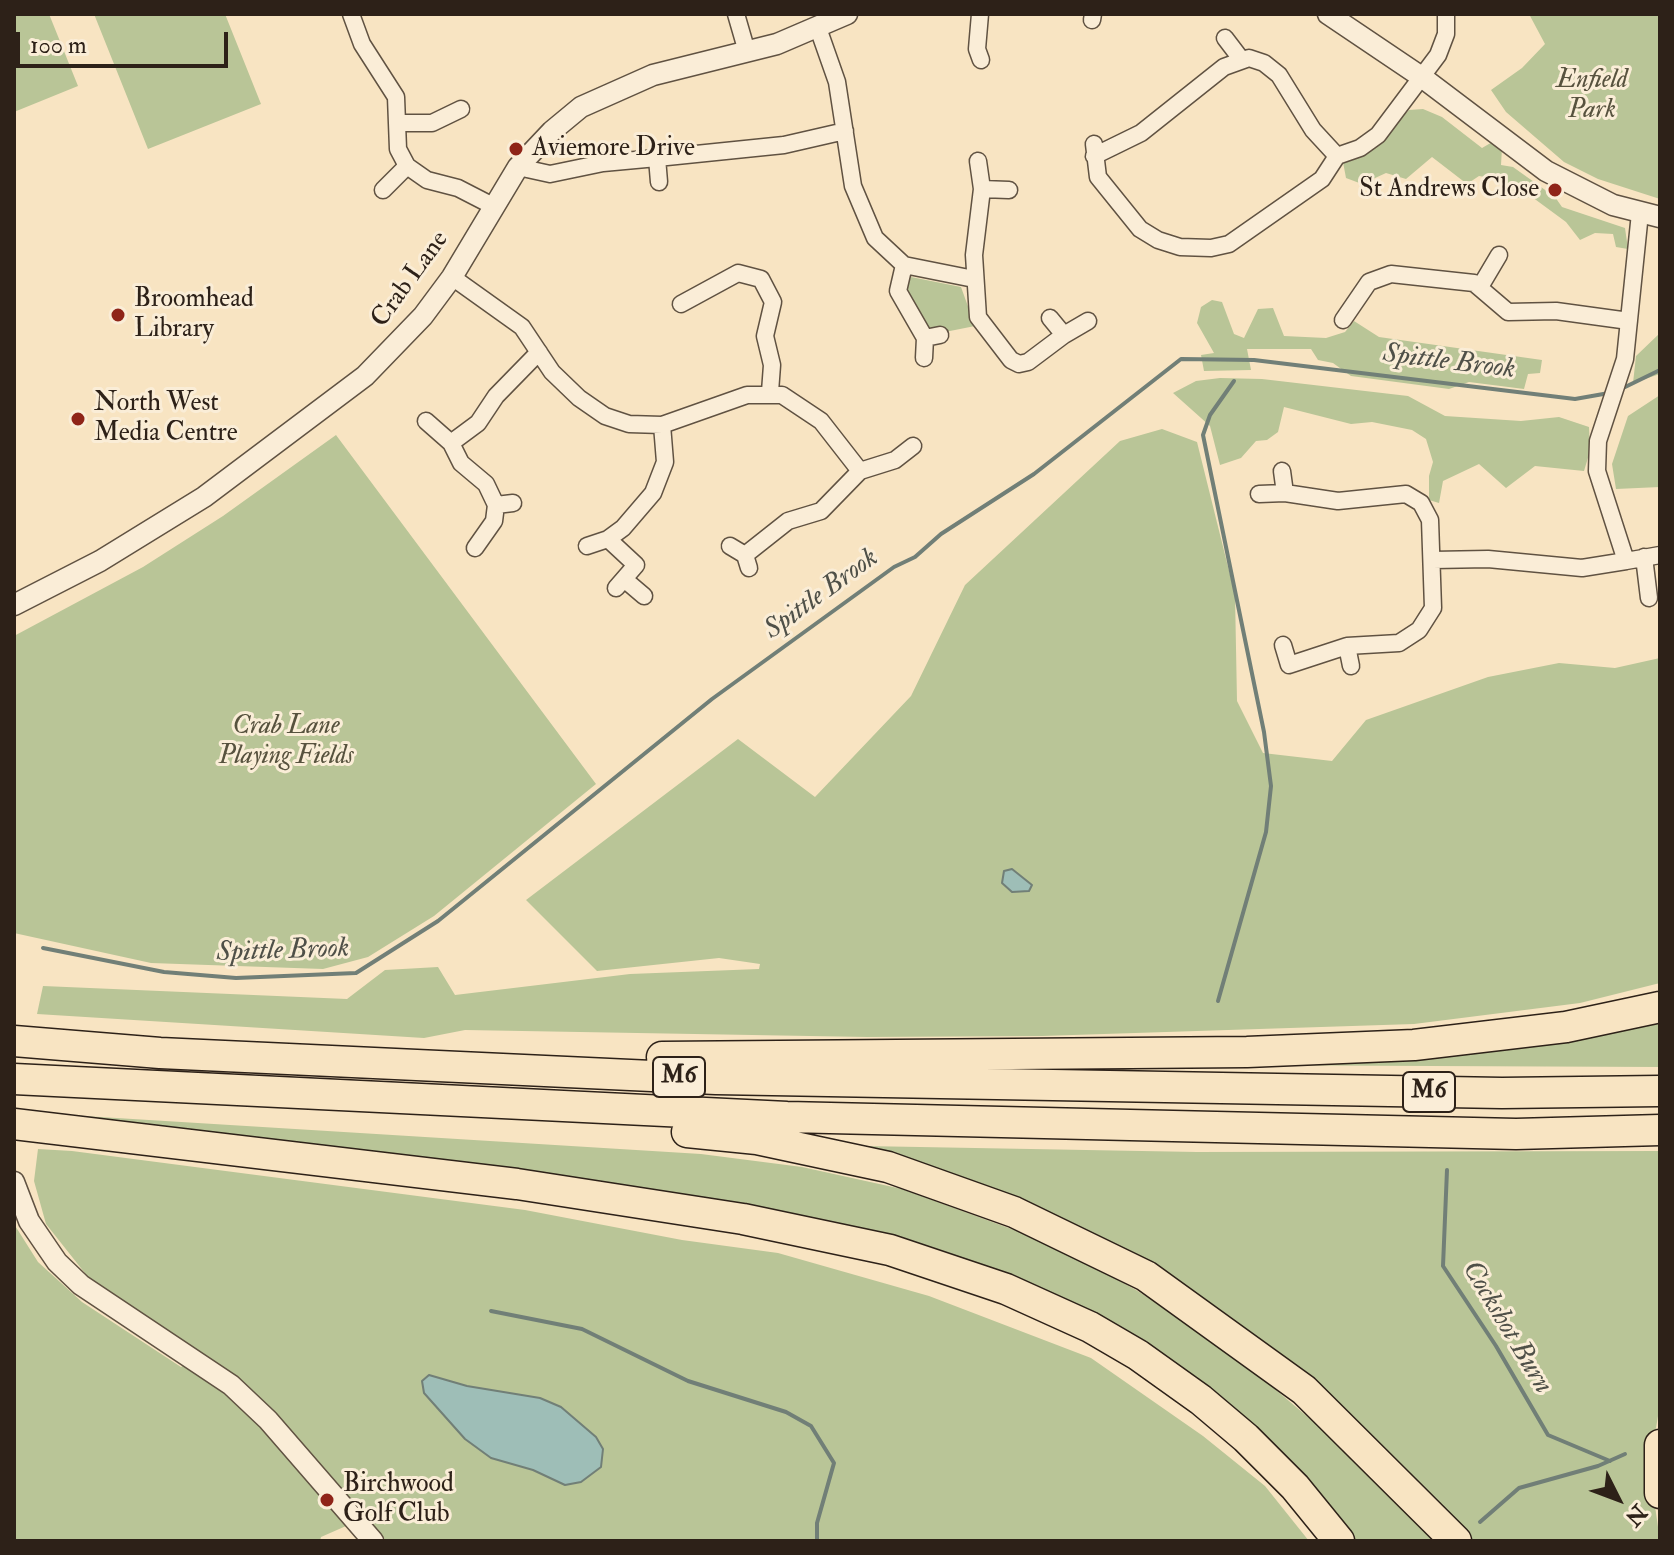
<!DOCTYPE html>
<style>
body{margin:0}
#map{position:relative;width:1674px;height:1555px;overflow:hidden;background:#f8e4c2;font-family:"IM FELL Double Pica",serif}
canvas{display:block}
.frame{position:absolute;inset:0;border:16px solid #2d2118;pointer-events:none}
.north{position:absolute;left:1578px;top:1459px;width:80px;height:80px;-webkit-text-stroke:6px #faedd7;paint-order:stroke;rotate:132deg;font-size:22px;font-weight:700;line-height:32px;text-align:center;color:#2d2118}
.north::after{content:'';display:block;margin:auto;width:28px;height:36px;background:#2d2118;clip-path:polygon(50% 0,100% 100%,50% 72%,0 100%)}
.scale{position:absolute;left:16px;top:32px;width:212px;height:36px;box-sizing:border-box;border:4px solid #2d2118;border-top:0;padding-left:10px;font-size:24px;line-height:28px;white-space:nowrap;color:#2d2118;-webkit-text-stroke:6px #faedd7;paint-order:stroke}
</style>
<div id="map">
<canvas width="1674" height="1555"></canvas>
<div class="frame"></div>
<div class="north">N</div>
<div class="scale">100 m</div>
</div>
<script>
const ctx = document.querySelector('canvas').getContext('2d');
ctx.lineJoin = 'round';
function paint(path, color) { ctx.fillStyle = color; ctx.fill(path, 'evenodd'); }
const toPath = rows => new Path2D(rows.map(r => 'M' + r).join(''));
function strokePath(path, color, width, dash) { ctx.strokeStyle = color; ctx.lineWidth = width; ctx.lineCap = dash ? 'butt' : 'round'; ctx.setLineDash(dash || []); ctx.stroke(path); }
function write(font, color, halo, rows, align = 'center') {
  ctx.font = font + ' "IM FELL Double Pica",serif'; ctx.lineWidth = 6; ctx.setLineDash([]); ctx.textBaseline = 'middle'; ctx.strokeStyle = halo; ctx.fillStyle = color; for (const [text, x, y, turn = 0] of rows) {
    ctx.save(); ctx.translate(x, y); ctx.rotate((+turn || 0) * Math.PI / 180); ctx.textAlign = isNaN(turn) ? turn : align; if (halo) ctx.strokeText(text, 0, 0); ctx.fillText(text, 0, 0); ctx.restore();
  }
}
paint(toPath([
 [14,14,49,14,78,86,14,112],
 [94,14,225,14,261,104,148,149],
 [1529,14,1660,14,1660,199,1598,179,1564,162,1506,112,1491,90,1522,68,1545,44],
 [1423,109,1442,117,1482,148,1494,141,1502,148,1501,165,1513,167,1555,197,1562,207,1625,228,1628,249,1616,247,1613,234,1595,233,1580,240,1566,222,1532,197,1517,198,1491,178,1479,176,1467,184,1432,157,1406,179,1386,173,1362,184,1346,178,1343,162,1388,132,1409,110],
 [911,277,961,287,975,326,935,334,927,329,905,291],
 [1212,300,1222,302,1234,334,1244,338,1258,309,1273,308,1284,336,1326,338,1345,332,1354,321,1379,337,1542,360,1540,373,1528,374,1524,389,1469,382,1449,389,1351,376,1333,363,1318,360,1311,349,1247,349,1251,370,1204,371,1201,355,1214,353,1197,323,1201,307],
 [1660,333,1660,374,1633,383,1636,356],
 [1220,378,1262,379,1408,396,1445,416,1521,421,1559,417,1589,427,1590,451,1584,471,1535,466,1506,488,1479,464,1443,481,1439,503,1429,500,1429,476,1433,462,1426,439,1412,430,1372,422,1351,424,1284,407,1278,432,1267,440,1256,441,1241,458,1220,465,1210,426,1173,393,1196,381],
 [1660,395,1660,487,1616,489,1612,464,1628,416],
 [1162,429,1197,442,1235,595,1237,701,1263,753,1332,761,1366,720,1488,677,1559,663,1615,668,1660,658,1660,983,1580,1003,1414,1024,1042,1036,867,1037,465,1030,424,1038,37,1014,43,986,347,999,385,970,438,967,455,995,630,974,759,969,760,964,719,958,597,971,526,900,738,739,815,797,911,696,965,585,1120,441],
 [336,435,596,784,434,916,368,957,323,969,151,963,14,933,14,636,143,567,223,516],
 [1660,1017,1660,1067,1204,1065],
 [19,1112,701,1154,802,1167,902,1189,1047,1242,1136,1290,1223,1345,1342,1446,1435,1541,1350,1541,1255,1437,933,1255],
 [864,1146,1197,1152,1660,1151,1660,1404,1654,1440,1653,1492,1660,1541,1469,1541,1305,1380,911,1160],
 [38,1149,72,1151,525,1210,682,1240,778,1253,929,1296,1091,1358,1203,1436,1265,1486,1309,1541,383,1541,362,1519,321,1537,320,1541,14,1541,14,1224,38,1262,82,1302,181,1367,199,1355,88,1277,46,1224,34,1181]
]), '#b9c597');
const water = toPath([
 [1012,869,1032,885,1029,891,1012,892,1002,883,1004,871,1012,869],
 [429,1375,467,1386,540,1398,561,1407,596,1437,603,1449,601,1467,581,1482,565,1485,533,1470,491,1458,465,1439,424,1393,422,1381,429,1375]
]);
paint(water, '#9ebeb7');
strokePath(water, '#717f77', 2);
strokePath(toPath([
 [1621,389,1660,370],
 [43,948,164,972,236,978,356,973,438,921,712,699,894,567,915,557,941,534,1034,474,1181,359,1254,360,1575,399,1609,393],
 [1218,1001,1266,832,1271,786,1264,732,1203,435,1210,415,1234,381],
 [1447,1170,1443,1266,1496,1346,1548,1435,1610,1461],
 [491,1311,582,1329,688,1381,786,1412,811,1426,834,1463,817,1523,817,1541],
 [1480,1522,1519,1488,1598,1466,1625,1454]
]), '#717f77', 4);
const minor = toPath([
 [351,14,362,44,396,97,398,149,407,166,427,180,458,188,493,206],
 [736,14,747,52],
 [980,14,977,49,981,60],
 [1092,20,1093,14],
 [818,28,837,82,853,186,875,238,904,265,974,279],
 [1225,38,1241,59],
 [398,123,432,123,461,109],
 [1094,144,1098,177,1140,229,1158,240,1180,247,1211,248,1229,244,1322,179,1337,156,1360,148,1378,135,1438,55,1446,34,1446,14],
 [1094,156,1141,133,1224,67,1249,58,1264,63,1279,75,1313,130,1337,156],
 [657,158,784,145,845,131],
 [978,161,982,189,1009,190],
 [518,167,550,174,603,163,657,158,659,182],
 [982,189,974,255,978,317,1011,360,1019,364,1028,362,1064,335],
 [383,190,407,166],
 [1640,213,1625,359,1598,441,1597,471,1626,561,1660,555],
 [904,265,898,291,925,338],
 [452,277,522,327,552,372,579,398,605,416,629,424,662,425,747,395,782,395,821,421,860,471],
 [1480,287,1499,255],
 [681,304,738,273,761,279,773,302,765,336,772,365,770,392],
 [1050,318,1064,335,1088,321],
 [1343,320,1369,282,1391,274,1474,283,1508,312,1556,311,1629,321],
 [924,358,925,338,940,335],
 [426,421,451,443,461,463,486,484,496,505],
 [451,443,478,423,496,396,539,352],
 [1282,471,1285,493],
 [1259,494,1285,493,1338,501,1406,494,1421,503,1430,520,1433,608,1419,630,1399,643,1347,646,1289,665,1283,645],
 [608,539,636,565,616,588],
 [587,546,608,539,623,528,653,493,665,462,662,425],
 [730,546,745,555,749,568],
 [475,548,494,521,496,505,513,503],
 [745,555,788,521,821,511,860,471,895,460,913,446],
 [1644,557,1649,598],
 [1433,560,1488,559,1582,568,1626,561],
 [624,579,644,596],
 [1347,646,1351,666]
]);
const tertiary = toPath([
 [1328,14,1423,78,1546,171,1613,205,1660,217],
 [14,605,100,561,204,497,365,376,423,316,452,277,518,167,552,131,581,107,653,75,777,44,847,14],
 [14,1182,29,1221,57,1262,81,1285,231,1385,268,1420,373,1541]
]);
const motorway = toPath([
 [14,1041,160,1053,716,1079,1502,1093,1660,1091],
 [662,1057,1247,1052,1414,1045,1566,1027,1660,1007],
 [14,1079,787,1117,1516,1134,1660,1130],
 [14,1124,517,1184,743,1219,890,1250,1006,1289,1090,1327,1138,1355,1201,1400,1246,1438,1295,1487,1339,1541],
 [687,1132,757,1139,888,1167,1014,1212,1146,1276,1304,1390,1456,1541],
 [1660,1445,1660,1493]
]);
strokePath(minor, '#605242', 19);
strokePath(tertiary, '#605242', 23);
strokePath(motorway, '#2d2118', 33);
strokePath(minor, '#faedd7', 16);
strokePath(tertiary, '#faedd7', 20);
strokePath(motorway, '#f8e4c2', 30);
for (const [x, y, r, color] of [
 [516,149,8,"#8f2418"],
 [1555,190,8,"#8f2418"],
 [118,315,8,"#8f2418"],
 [78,419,8,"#8f2418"],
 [327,1500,8,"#8f2418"]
]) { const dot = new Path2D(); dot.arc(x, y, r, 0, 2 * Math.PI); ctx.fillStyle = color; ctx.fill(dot); strokePath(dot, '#faedd7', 3); }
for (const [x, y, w] of [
 [679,1077,52],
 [1429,1092,52]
]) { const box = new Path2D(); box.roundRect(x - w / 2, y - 20, w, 40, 6); ctx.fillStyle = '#faedd7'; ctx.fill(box); strokePath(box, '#2d2118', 2); }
write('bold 24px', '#2d2118', null, [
 ["M6",679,1077],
 ["M6",1429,1092]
]);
write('italic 26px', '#57523e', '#faedd7', [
 ["Enfield",1592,81],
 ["Park",1592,111],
 ["Crab Lane",286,727],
 ["Playing Fields",286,757]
]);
write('26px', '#2d2118', '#faedd7', [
 ["Aviemore Drive",532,149],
 ["St Andrews Close",1539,190,"right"],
 ["Broomhead",134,300],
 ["Library",134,330],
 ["North West",94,404],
 ["Media Centre",94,434],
 ["Birchwood",343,1485],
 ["Golf Club",343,1515]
], 'left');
write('26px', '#2d2118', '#faedd7', [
 ["Crab Lane",411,280,-54]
]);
write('italic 28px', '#4f5048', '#faedd7', [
 ["Spittle Brook",1449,363,7],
 ["Spittle Brook",822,595,-36],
 ["Spittle Brook",283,952,-2],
 ["Cockshot Burn",1506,1328,59]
]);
</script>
